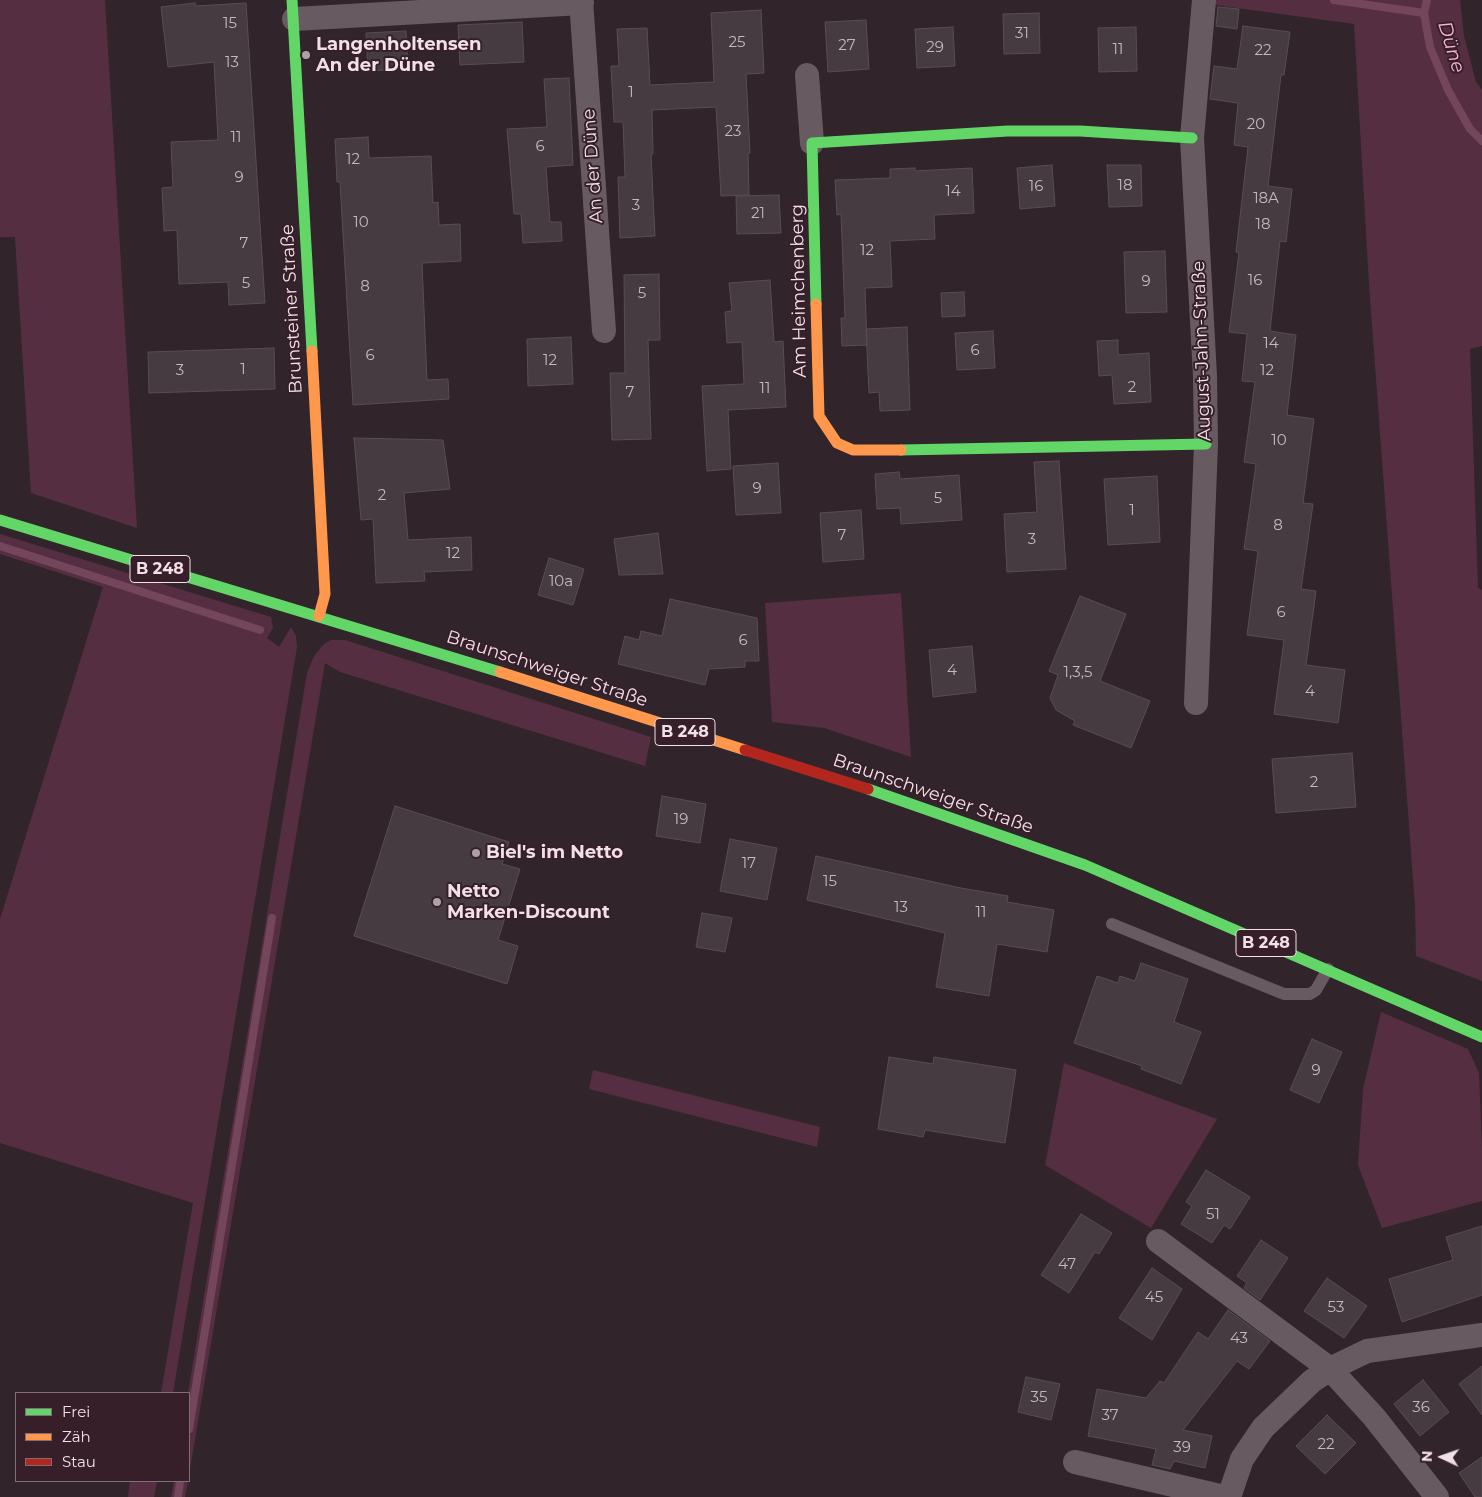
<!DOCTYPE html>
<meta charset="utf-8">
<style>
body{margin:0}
#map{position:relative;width:1482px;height:1497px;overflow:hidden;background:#31252b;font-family:Montserrat,sans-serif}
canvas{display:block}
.legend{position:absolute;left:15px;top:1392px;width:175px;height:90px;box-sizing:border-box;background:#371f2a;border:1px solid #816d76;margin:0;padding:6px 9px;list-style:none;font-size:15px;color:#f1e1e7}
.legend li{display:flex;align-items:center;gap:10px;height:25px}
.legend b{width:25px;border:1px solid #816d76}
.north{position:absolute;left:1417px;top:1432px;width:50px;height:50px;-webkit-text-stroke:4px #371f2a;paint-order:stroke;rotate:273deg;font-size:14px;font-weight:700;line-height:20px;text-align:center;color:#f1e1e7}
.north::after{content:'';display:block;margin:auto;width:18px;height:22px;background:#f1e1e7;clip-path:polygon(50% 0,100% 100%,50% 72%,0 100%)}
</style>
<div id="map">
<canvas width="1482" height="1497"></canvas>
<ul class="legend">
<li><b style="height:6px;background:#63d668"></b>Frei</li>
<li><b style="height:6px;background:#ff974d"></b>Zäh</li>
<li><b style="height:6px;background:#b3261e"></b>Stau</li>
</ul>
<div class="north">N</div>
</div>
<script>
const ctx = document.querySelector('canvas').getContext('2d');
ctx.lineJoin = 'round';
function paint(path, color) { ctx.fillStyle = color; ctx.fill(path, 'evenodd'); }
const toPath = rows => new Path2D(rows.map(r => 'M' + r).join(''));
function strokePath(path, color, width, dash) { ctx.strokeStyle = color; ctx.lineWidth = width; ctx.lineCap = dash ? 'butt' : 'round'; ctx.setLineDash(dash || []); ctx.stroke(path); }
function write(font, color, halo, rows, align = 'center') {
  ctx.font = font + ' Montserrat,sans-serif'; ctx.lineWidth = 4; ctx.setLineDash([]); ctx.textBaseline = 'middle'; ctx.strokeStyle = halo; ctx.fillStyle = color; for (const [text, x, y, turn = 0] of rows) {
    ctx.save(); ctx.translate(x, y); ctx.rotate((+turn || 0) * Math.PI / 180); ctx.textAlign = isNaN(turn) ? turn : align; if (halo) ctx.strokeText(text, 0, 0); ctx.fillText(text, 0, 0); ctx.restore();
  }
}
paint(toPath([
 [0,0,105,0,137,528,31,493,15,237,0,237],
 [1215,0,1460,0,1464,36,1476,82,1482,90,1482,346,1470,349,1478,588,1482,590,1482,981,1416,956,1415,906,1369,284,1354,24,1215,5],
 [0,534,271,617,273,628,267,638,279,647,291,627,296,636,297,647,173,1393,161,1393,193,1203,0,1143,0,919,103,587,0,554],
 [901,593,911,757,824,728,772,722,765,603],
 [331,640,345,640,651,737,645,766,340,672,325,663,189,1475,188,1393,307,673,314,656,324,644],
 [1381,1012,1468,1049,1479,1073,1482,1150,1482,1201,1382,1228,1358,1165,1363,1089],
 [1064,1063,1217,1119,1151,1228,1045,1165],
 [593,1070,820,1127,817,1147,589,1089],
 [130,1481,157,1481,154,1497,128,1497],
 [174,1481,188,1481,185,1497,171,1497]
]), '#562e41');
strokePath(toPath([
 [1334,0,1424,13],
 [1427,0,1424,13,1430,47,1448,90,1470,129,1482,141],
 [0,546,260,630],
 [189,1429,272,918],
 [178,1497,180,1481]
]), '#74465b', 8);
const building = toPath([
 [195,3,196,6,246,3,265,303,229,305,228,282,179,284,177,230,164,231,162,188,173,187,171,142,218,140,214,62,168,67,161,7,195,3],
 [1218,7,1239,9,1237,29,1216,26,1218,7],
 [761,10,764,73,746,74,750,153,748,153,749,195,721,196,716,107,652,110,653,154,651,155,655,236,620,238,618,177,625,177,623,122,614,122,611,66,619,66,617,29,647,28,650,85,714,82,711,13,761,10],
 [1039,13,1040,53,1004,54,1003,14,1039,13],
 [866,20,869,69,828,72,825,22,866,20],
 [522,22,524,62,460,65,458,25,522,22],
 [1243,26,1290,32,1284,75,1281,75,1268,186,1292,189,1286,242,1280,241,1270,331,1296,335,1287,415,1314,419,1303,503,1313,504,1301,589,1316,591,1306,665,1345,670,1338,723,1274,714,1284,640,1247,635,1258,551,1244,549,1256,464,1244,462,1255,382,1242,381,1247,334,1229,332,1239,253,1236,252,1248,147,1234,145,1238,103,1210,99,1214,66,1237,69,1243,26],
 [953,27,955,66,917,68,915,29,953,27],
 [1136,27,1137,71,1099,72,1098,28,1136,27],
 [406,31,408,69,368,71,366,33,406,31],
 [569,78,573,165,546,167,550,222,561,222,562,241,523,243,521,214,514,214,507,129,547,127,544,79,569,78],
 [368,137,369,158,431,156,433,203,438,202,439,225,460,224,461,261,422,263,427,380,448,379,449,399,353,405,340,182,337,182,335,139,368,137],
 [1052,165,1055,206,1020,209,1017,168,1052,165],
 [1107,165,1141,165,1142,206,1109,207,1107,165],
 [915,168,915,171,972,168,974,213,934,215,935,239,890,241,892,287,865,288,867,345,842,346,841,318,845,318,841,214,837,215,835,180,890,178,890,169,915,168],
 [779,195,781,233,737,234,736,196,779,195],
 [1165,251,1167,312,1126,313,1124,252,1165,251],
 [659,274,660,340,648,340,651,439,612,440,610,373,625,373,624,275,659,274],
 [770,280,774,342,783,341,786,407,728,410,731,469,707,471,702,386,744,384,742,342,727,343,725,312,732,311,729,283,770,280],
 [964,292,965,316,942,317,941,293,964,292],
 [907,327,910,410,880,411,879,392,869,393,866,329,907,327],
 [993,331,995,368,957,370,955,333,993,331],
 [571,337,573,384,528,386,527,339,571,337],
 [1118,340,1118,355,1149,353,1151,402,1114,404,1112,375,1099,376,1097,341,1118,340],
 [274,348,275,389,149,393,148,352,274,348],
 [354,438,443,440,450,489,404,493,408,540,471,537,472,570,424,572,425,581,376,583,373,519,361,520,354,438],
 [1059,461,1066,569,1007,572,1004,514,1037,512,1034,462,1059,461],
 [778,463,781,513,736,515,733,466,778,463],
 [899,472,900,479,959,475,962,520,901,524,900,508,877,509,875,474,899,472],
 [1157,476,1160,542,1108,545,1104,479,1157,476],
 [861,510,864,559,823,562,820,513,861,510],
 [658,533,663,574,619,575,614,539,658,533],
 [549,558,584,569,573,605,538,595,549,558],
 [1080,596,1126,614,1100,681,1150,701,1131,748,1073,725,1075,721,1056,710,1050,698,1058,675,1049,671,1080,596],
 [670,599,757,618,759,661,745,661,745,667,709,669,705,685,618,664,625,636,639,640,641,631,662,636,670,599],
 [972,646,976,692,933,697,929,650,972,646],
 [1352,753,1356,807,1276,813,1272,759,1352,753],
 [662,796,706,804,700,843,656,836,662,796],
 [395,806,509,842,502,864,520,869,498,940,518,946,507,984,354,936,395,806],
 [730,839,777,848,767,900,720,891,730,839],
 [816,856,961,888,1008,896,1007,902,1054,910,1047,952,997,944,989,996,936,987,945,933,807,900,816,856],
 [702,913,732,918,725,952,696,947,702,913],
 [1141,963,1188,979,1174,1022,1201,1032,1181,1084,1141,1069,1142,1066,1074,1043,1097,976,1118,983,1120,976,1135,981,1141,963],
 [1312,1039,1342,1052,1319,1103,1290,1090,1312,1039],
 [889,1057,933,1064,934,1057,1016,1070,1005,1143,925,1130,923,1137,878,1129,889,1057],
 [1206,1170,1250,1197,1230,1229,1224,1225,1212,1243,1181,1224,1192,1206,1186,1202,1206,1170],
 [1081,1214,1112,1233,1099,1254,1095,1252,1069,1293,1041,1275,1081,1214],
 [1482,1226,1482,1295,1402,1322,1389,1279,1453,1260,1446,1237,1482,1226],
 [1261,1240,1288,1258,1260,1300,1244,1288,1247,1283,1237,1276,1261,1240],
 [1152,1268,1182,1289,1152,1340,1119,1318,1152,1268],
 [1327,1278,1367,1306,1344,1338,1304,1311,1327,1278],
 [1228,1310,1270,1341,1249,1369,1237,1361,1183,1430,1212,1436,1205,1468,1174,1461,1170,1469,1152,1465,1156,1449,1088,1436,1097,1389,1146,1398,1160,1381,1164,1383,1198,1332,1208,1339,1228,1310],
 [1482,1366,1482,1415,1459,1384,1482,1366],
 [1026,1377,1060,1384,1051,1420,1018,1412,1026,1377],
 [1423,1380,1449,1412,1420,1436,1394,1404,1423,1380],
 [1327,1415,1356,1443,1325,1474,1296,1446,1327,1415],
 [1482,1457,1482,1497,1475,1497,1459,1473,1482,1457]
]);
paint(building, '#463b41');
strokePath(building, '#594d53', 1);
strokePath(toPath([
 [1112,924,1284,994,1310,994,1316,990,1328,969]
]), '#675b61', 12);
strokePath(toPath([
 [581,0,604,331],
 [294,19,582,3],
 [807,75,812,143],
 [1196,703,1206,444,1205,376,1192,138,1204,0],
 [1158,1241,1330,1369,1374,1417,1437,1497],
 [1075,1462,1224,1497],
 [1229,1497,1242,1459,1263,1428,1312,1381,1330,1369,1367,1351,1482,1335]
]), '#675b61', 24);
strokePath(toPath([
 [292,0,312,351],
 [816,304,812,143,1008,131,1080,131,1192,138],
 [901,450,1206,444],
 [0,520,500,672],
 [868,789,1085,865,1482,1037]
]), '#63d668', 11);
strokePath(toPath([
 [816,304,819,416,837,443,853,450,901,450],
 [312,351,325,594,319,616],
 [500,672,745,750]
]), '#ff974d', 11);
strokePath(toPath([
 [745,750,868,789]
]), '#b3261e', 11);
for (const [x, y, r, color] of [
 [306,55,5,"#ae9fa5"],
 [476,853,5,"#ae9fa5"],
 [437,902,5,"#ae9fa5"]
]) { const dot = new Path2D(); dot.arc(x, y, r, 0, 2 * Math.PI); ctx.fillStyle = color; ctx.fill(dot); strokePath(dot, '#371f2a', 2); }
write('15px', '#c6b8be', null, [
 ["15",230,24],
 ["31",1022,34],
 ["25",737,43],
 ["27",847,46],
 ["29",935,48],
 ["11",1118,50],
 ["22",1263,51],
 ["13",232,63],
 ["1",631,93],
 ["20",1256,125],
 ["23",733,132],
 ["11",236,138],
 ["6",540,147],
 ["12",353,160],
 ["9",239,178],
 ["18",1125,186],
 ["16",1036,187],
 ["14",953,192],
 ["18A",1266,199],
 ["3",636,206],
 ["21",758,214],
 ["10",361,223],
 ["18",1263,225],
 ["7",244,244],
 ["12",867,251],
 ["16",1255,281],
 ["9",1146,282],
 ["5",246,284],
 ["8",365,287],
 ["5",642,294],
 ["14",1271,344],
 ["6",975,351],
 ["6",370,356],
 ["12",550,361],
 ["1",243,370],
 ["3",180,371],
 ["12",1267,371],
 ["2",1132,388],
 ["11",765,389],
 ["7",630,393],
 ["10",1279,441],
 ["9",757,489],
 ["2",382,496],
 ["5",938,499],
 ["1",1132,511],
 ["8",1278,526],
 ["7",842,536],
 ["3",1032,540],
 ["12",453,554],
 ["10a",561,582],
 ["6",1281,613],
 ["6",743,641],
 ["4",952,671],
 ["1,3,5",1078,673],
 ["4",1310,692],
 ["2",1314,783],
 ["19",681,820],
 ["17",749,864],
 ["15",830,882],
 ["13",901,908],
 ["11",981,913],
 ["9",1316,1071],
 ["51",1213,1215],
 ["47",1067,1265],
 ["45",1154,1298],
 ["53",1336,1308],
 ["43",1239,1339],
 ["35",1039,1398],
 ["36",1421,1408],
 ["37",1110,1416],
 ["22",1326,1445],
 ["39",1182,1448]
]);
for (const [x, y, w] of [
 [160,569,60],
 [685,732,60],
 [1266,943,60]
]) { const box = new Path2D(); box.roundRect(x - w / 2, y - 13.5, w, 27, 4); ctx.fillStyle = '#371f2a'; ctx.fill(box); strokePath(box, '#f1e1e7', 1); }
write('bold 16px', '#f1e1e7', null, [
 ["B 248",160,569],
 ["B 248",685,732],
 ["B 248",1266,943]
]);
write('bold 18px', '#f1e1e7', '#371f2a', [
 ["Langenholtensen",316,45],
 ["An der Düne",316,66],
 ["Biel's im Netto",486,853],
 ["Netto",447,892],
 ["Marken-Discount",447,913]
], 'left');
write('18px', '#f1e1e7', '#371f2a', [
 ["An der Düne",593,166,-94],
 ["Am Heimchenberg",799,291,-91],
 ["Brunsteiner Straße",292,309,-93],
 ["August-Jahn-Straße",1202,351,-92],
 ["Braunschweiger Straße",547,669,18],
 ["Braunschweiger Straße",933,794,19]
]);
write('italic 19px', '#f9b7d4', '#371f2a', [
 ["Düne",1451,47,73]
]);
</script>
